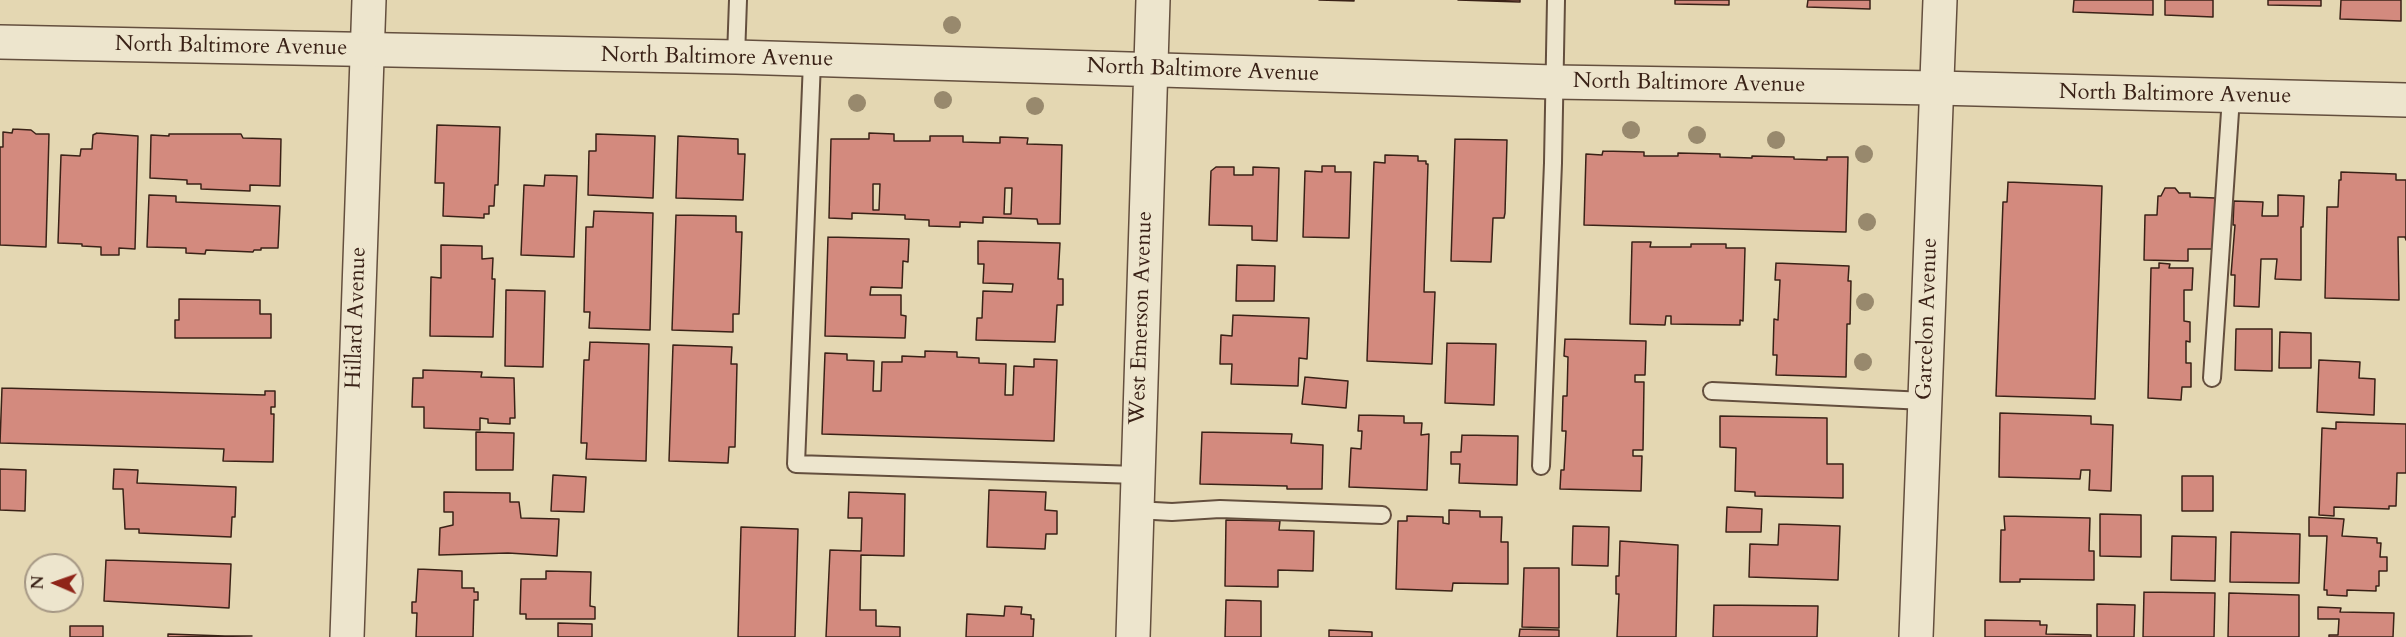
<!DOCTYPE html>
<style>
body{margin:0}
#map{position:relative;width:2406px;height:637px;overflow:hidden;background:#e4d7b2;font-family:Cardo,serif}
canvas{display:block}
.north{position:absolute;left:24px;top:553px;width:60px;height:60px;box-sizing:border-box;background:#ede5cd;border:2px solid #a59784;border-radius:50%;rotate:272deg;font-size:16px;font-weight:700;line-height:24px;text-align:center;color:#3a2217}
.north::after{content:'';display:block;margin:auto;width:21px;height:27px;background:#8f2418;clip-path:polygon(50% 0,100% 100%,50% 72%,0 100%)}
</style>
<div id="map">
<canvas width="2406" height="637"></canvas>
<div class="north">N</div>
</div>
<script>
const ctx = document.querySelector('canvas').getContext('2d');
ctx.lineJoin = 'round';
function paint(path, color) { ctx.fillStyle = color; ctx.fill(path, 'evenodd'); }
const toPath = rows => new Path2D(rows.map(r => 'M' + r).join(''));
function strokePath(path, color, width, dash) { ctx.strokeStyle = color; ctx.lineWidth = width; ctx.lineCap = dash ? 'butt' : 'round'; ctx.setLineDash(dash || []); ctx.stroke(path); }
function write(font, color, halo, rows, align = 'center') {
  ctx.font = font + ' Cardo,serif'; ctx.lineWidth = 4.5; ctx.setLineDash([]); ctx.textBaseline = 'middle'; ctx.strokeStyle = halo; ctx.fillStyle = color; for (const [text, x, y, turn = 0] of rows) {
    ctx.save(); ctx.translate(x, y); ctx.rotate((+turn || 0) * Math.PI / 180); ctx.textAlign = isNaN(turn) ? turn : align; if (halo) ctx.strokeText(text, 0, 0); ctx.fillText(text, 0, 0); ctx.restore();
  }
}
const building = toPath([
 [1319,0,1354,0,1354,1,1319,0],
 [1458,0,1520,0,1520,2,1458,0],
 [1675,0,1729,0,1729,5,1675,4,1675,0],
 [1808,0,1870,0,1870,9,1807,7,1808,0],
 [2074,0,2153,0,2153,15,2073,12,2074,0],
 [2165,0,2213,0,2213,17,2165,15,2165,0],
 [2268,0,2321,0,2321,6,2268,5,2268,0],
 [2341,0,2401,0,2401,21,2340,19,2341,0],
 [437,125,500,127,498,185,495,185,494,206,489,206,489,214,484,214,484,218,443,216,444,183,435,183,437,125],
 [13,129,31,130,36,134,49,134,46,247,0,245,0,147,3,147,3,132,12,133,13,129],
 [97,133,138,136,135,249,119,248,119,255,101,255,101,247,82,246,82,244,58,243,61,155,80,156,81,149,92,149,93,135,97,133],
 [869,133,894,134,894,141,930,141,930,136,963,136,963,142,1000,143,1000,137,1028,138,1027,144,1062,145,1060,224,1038,224,1037,219,983,217,983,223,960,222,960,227,929,226,929,220,905,219,905,215,852,213,852,219,829,218,831,139,869,139,869,133],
 [873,184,880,184,879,210,873,210,873,184],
 [1005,188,1012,188,1011,214,1004,214,1005,188],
 [169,134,241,134,243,138,281,139,280,186,250,185,250,191,201,189,201,184,187,184,187,180,150,178,151,135,169,136,169,134],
 [596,134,655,136,653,198,588,195,589,151,596,151,596,134],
 [678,136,738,139,738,154,745,154,743,200,676,198,678,136],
 [1455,139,1507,140,1505,213,1504,218,1493,218,1491,262,1451,261,1455,139],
 [1603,151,1644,152,1644,156,1678,156,1678,153,1720,154,1720,157,1752,158,1752,156,1794,157,1794,159,1827,160,1827,157,1848,157,1846,232,1584,225,1586,154,1602,155,1603,151],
 [1385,155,1418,156,1418,161,1426,161,1426,164,1428,164,1424,292,1435,292,1432,364,1367,361,1374,162,1385,163,1385,155],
 [1322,166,1335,166,1335,172,1351,172,1349,238,1303,237,1305,171,1322,172,1322,166],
 [1216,167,1234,167,1234,175,1253,175,1253,167,1279,168,1277,241,1252,240,1252,226,1209,225,1211,171,1216,167],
 [2341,172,2396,174,2396,180,2406,180,2406,240,2405,237,2398,237,2399,300,2325,298,2327,207,2338,207,2339,180,2341,180,2341,172],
 [545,175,577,176,574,257,521,255,524,185,544,186,545,175],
 [2008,182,2102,186,2095,399,1996,396,2003,202,2007,202,2008,182],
 [2165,188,2175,188,2179,193,2190,193,2190,197,2215,198,2214,249,2188,249,2188,261,2144,260,2145,215,2157,215,2158,196,2161,196,2165,188],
 [149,195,176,196,176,202,280,206,278,248,261,248,261,250,254,250,253,252,206,250,205,254,186,253,186,248,147,247,149,195],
 [2278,195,2304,196,2303,227,2301,227,2301,280,2275,279,2277,259,2261,259,2259,307,2234,306,2235,275,2231,275,2235,225,2233,225,2234,201,2263,202,2262,216,2278,216,2278,195],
 [594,211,653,213,650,330,589,328,590,312,584,312,586,227,593,227,594,211],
 [676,215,736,216,736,232,742,232,739,314,733,314,733,332,672,330,676,215],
 [828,237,909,239,908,262,903,261,902,288,871,287,870,295,901,295,901,315,906,316,905,338,825,336,828,237],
 [978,241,1060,243,1058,279,1063,279,1063,305,1057,305,1055,342,976,340,977,318,982,318,983,291,1012,292,1013,284,983,283,984,264,978,264,978,241],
 [1632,242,1651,242,1650,247,1691,247,1691,244,1726,244,1726,248,1745,248,1743,321,1740,320,1740,325,1671,324,1671,316,1666,316,1665,325,1630,324,1632,242],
 [441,245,482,246,482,259,493,258,492,279,495,279,493,337,430,336,431,277,441,278,441,245],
 [1776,263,1849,266,1848,281,1851,281,1850,324,1847,324,1846,377,1776,375,1777,355,1773,355,1774,319,1778,320,1780,280,1775,280,1776,263],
 [2159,263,2170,264,2169,268,2193,268,2192,290,2184,290,2184,321,2190,322,2190,342,2186,341,2186,363,2191,363,2191,387,2182,387,2181,400,2148,398,2151,268,2159,268,2159,263],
 [1237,265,1275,266,1274,301,1236,301,1237,265],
 [506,290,545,291,543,367,505,366,506,290],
 [179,299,260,300,260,314,271,314,271,338,175,338,175,320,179,320,179,299],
 [1233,315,1309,318,1307,359,1299,358,1298,386,1231,384,1232,364,1220,364,1221,335,1232,336,1233,315],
 [2236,329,2272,329,2272,371,2235,370,2236,329],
 [2280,332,2311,333,2311,368,2279,368,2280,332],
 [1565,339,1646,341,1645,375,1635,375,1635,382,1644,382,1643,450,1633,450,1633,456,1642,456,1641,491,1560,489,1561,470,1564,470,1566,431,1562,431,1563,396,1567,396,1568,357,1564,356,1565,339],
 [590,342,649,344,646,461,586,459,587,443,581,443,584,360,589,360,590,342],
 [1447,343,1496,344,1494,405,1445,403,1447,343],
 [673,345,732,347,731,364,737,364,735,447,729,447,728,463,669,461,673,345],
 [925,351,957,352,957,357,979,358,979,363,1006,364,1005,395,1013,395,1014,366,1034,367,1034,359,1057,360,1054,441,822,434,825,353,847,354,847,360,874,361,873,391,881,391,882,362,902,362,902,356,925,357,925,351],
 [2319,360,2360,362,2359,378,2375,379,2374,415,2317,412,2319,360],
 [423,370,482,372,481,377,514,378,515,418,510,418,510,424,488,423,488,419,480,418,480,430,424,428,424,407,412,407,413,378,423,378,423,370],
 [1305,377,1348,381,1346,408,1302,404,1305,377],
 [2,388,265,395,265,391,275,391,275,407,271,407,271,414,274,414,273,462,223,461,224,449,0,443,2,388],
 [2000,413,2091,416,2091,424,2113,425,2111,491,2089,490,2090,470,2081,470,2080,479,1999,477,2000,413],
 [1359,415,1404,416,1404,423,1422,423,1421,435,1429,434,1427,490,1349,487,1351,448,1361,449,1362,431,1358,431,1359,415],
 [1720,416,1827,418,1827,464,1843,464,1843,498,1755,496,1755,492,1735,491,1736,448,1720,447,1720,416],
 [2336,422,2406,424,2406,473,2397,473,2396,506,2389,506,2389,509,2334,507,2334,516,2319,515,2322,428,2336,429,2336,422],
 [476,432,514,433,513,470,476,470,476,432],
 [1202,432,1292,434,1291,443,1323,445,1322,489,1287,489,1287,486,1200,484,1202,432],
 [1462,435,1518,436,1517,485,1459,483,1460,464,1451,464,1451,452,1461,452,1462,435],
 [0,469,26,470,25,511,0,510,0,469],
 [114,469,138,470,137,483,236,487,235,517,232,517,231,537,139,533,139,529,125,529,123,489,113,489,114,469],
 [553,475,586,477,584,512,551,511,553,475],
 [2182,476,2213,476,2213,511,2182,511,2182,476],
 [989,490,1046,492,1045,510,1057,511,1057,534,1046,534,1045,549,987,547,989,490],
 [444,492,510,493,510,502,519,502,521,518,559,519,557,556,508,553,439,555,440,528,453,525,453,512,444,512,444,492],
 [849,492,905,494,904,556,861,555,860,610,876,610,876,626,900,627,900,637,826,637,830,550,861,551,862,518,848,518,849,492],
 [1727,507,1762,509,1761,532,1726,532,1727,507],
 [1449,510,1480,511,1480,517,1502,517,1501,542,1508,542,1508,584,1453,583,1452,591,1396,589,1398,521,1407,521,1407,516,1443,517,1443,523,1449,524,1449,510],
 [2100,514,2141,515,2141,557,2100,556,2100,514],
 [2004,516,2090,518,2089,551,2094,551,2094,580,2020,579,2020,582,2000,582,2001,530,2005,530,2004,516],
 [2309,517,2344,519,2342,536,2377,538,2377,543,2381,543,2380,557,2387,557,2387,571,2379,571,2379,586,2376,586,2376,591,2347,590,2347,596,2327,595,2327,590,2324,590,2327,536,2309,536,2309,517],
 [1226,520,1280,521,1279,530,1314,531,1313,571,1278,570,1278,587,1225,586,1226,520],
 [1779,524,1840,526,1838,580,1749,577,1750,544,1778,545,1779,524],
 [1573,526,1609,527,1608,566,1572,565,1573,526],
 [741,527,798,529,795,637,738,637,741,527],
 [2231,532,2300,534,2299,583,2230,582,2231,532],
 [2172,536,2216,537,2215,581,2171,580,2172,536],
 [1620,541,1678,545,1676,637,1617,637,1619,594,1616,594,1616,576,1619,576,1620,541],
 [106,560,231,564,229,608,104,601,106,560],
 [1524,568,1559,568,1559,628,1522,627,1524,568],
 [418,569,462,571,462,588,474,588,474,592,478,592,478,600,474,600,473,637,416,637,417,613,412,613,412,602,416,602,418,569],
 [546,571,591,572,590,606,595,607,595,619,526,619,526,614,520,614,521,579,546,579,546,571],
 [2144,592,2215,593,2214,637,2143,637,2144,592],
 [2229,593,2299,595,2299,637,2228,637,2229,593],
 [1226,600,1261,601,1261,637,1225,637,1226,600],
 [2097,604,2135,605,2134,637,2097,637,2097,604],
 [1714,605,1818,606,1817,637,1713,637,1714,605],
 [1005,606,1022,607,1021,614,1031,615,1031,619,1034,619,1033,637,966,637,967,614,1004,616,1005,606],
 [2318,607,2341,608,2340,612,2394,613,2393,637,2329,637,2329,635,2338,635,2339,619,2318,619,2318,607],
 [1985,620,2040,621,2040,625,2047,625,2046,634,2091,635,2091,637,1985,637,1985,620],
 [558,623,592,624,592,637,558,637,558,623],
 [70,626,103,626,103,637,70,637,70,626],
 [1520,629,1559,630,1559,637,1519,637,1520,629],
 [1329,630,1372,632,1372,637,1329,637,1329,630],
 [168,634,225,636,252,636,168,637,168,634]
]);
paint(building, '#d38a7e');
strokePath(building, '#3a2217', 1.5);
const service = toPath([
 [736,57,738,0],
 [812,61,796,464,1137,475],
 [2212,378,2231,97],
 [1712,391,1925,401],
 [1541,466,1553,163,1556,0],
 [1136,510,1172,512,1220,509,1382,515]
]);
const minor = toPath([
 [347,637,369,0],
 [1916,637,1940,0]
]);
const tertiary = toPath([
 [0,42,736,57,1554,82,1937,88,2406,100],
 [1133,637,1153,0]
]);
strokePath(service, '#644f3e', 20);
strokePath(minor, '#644f3e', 36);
strokePath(tertiary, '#644f3e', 36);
strokePath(service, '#ede5cd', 16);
strokePath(minor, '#ede5cd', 33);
strokePath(tertiary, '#ede5cd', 33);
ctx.fillStyle = '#98896d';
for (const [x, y] of [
 [952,25],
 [943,100],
 [857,103],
 [1035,106],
 [1631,130],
 [1697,135],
 [1776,140],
 [1864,154],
 [1867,222],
 [1865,302],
 [1863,362]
]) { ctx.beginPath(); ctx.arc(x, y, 9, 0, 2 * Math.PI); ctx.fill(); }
write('22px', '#3a2217', '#ede5cd', [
 ["North Baltimore Avenue",231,47,1],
 ["North Baltimore Avenue",717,58,1],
 ["North Baltimore Avenue",1203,71,2],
 ["North Baltimore Avenue",1689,84,1],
 ["North Baltimore Avenue",2175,95,1],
 ["Hillard Avenue",357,318,-88],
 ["West Emerson Avenue",1142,318,-88],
 ["Garcelon Avenue",1928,319,-88]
]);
</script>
